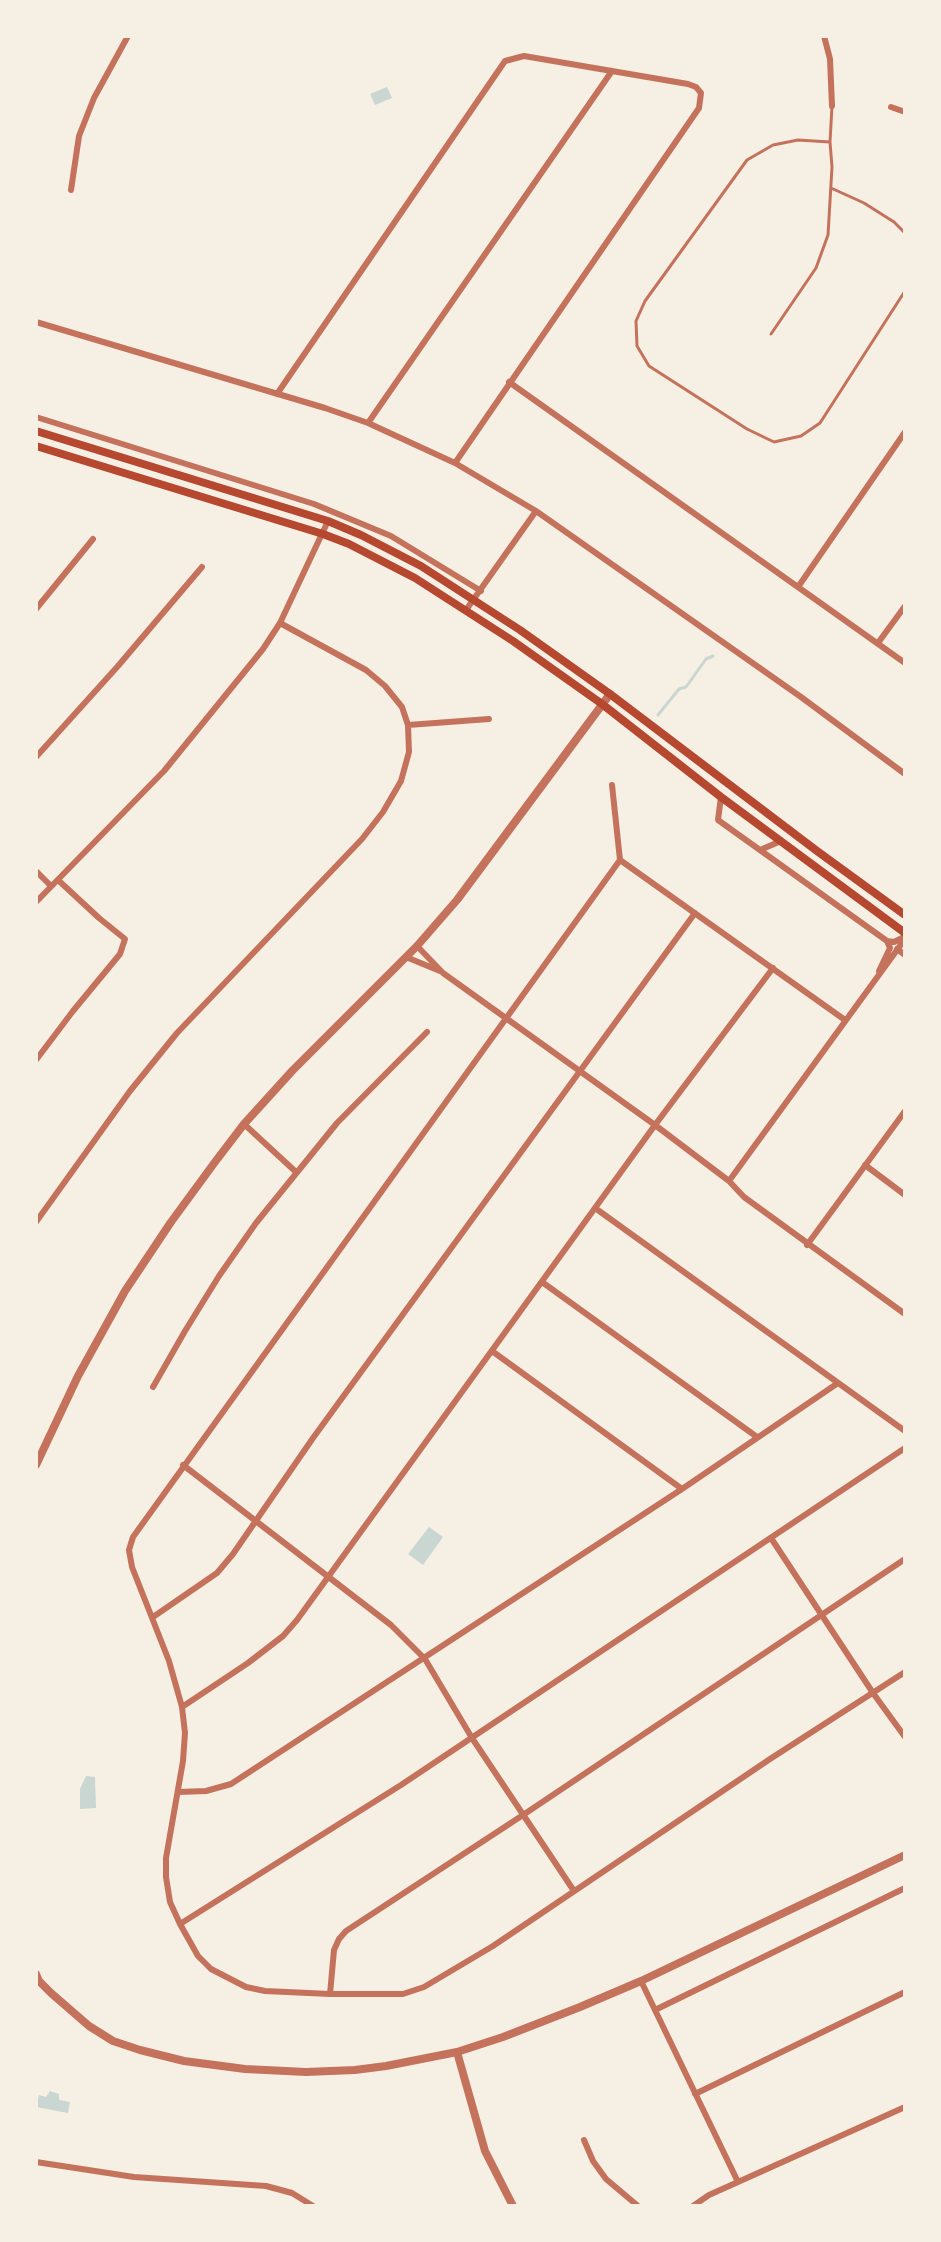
<!DOCTYPE html>
<style>
body{margin:0}
#map{position:relative;width:941px;height:2242px;overflow:hidden;background:#f6efe4;font-family:Cabin,sans-serif}
canvas{display:block}
.frame{position:absolute;inset:0;border:38px solid #f6efe4;pointer-events:none}
</style>
<div id="map">
<canvas width="941" height="2242"></canvas>
<div class="frame"></div>
</div>
<script>
const ctx = document.querySelector('canvas').getContext('2d');
ctx.lineJoin = 'round';
function paint(path, color) { ctx.fillStyle = color; ctx.fill(path, 'evenodd'); }
const toPath = rows => new Path2D(rows.map(r => 'M' + r).join(''));
function strokePath(path, color, width, dash) { ctx.strokeStyle = color; ctx.lineWidth = width; ctx.lineCap = dash ? 'butt' : 'round'; ctx.setLineDash(dash || []); ctx.stroke(path); }
paint(toPath([
 [387,87,392,98,375,105,370,94],
 [429,1527,443,1537,423,1565,408,1554],
 [86,1776,95,1777,96,1808,80,1809,80,1789],
 [50,2091,59,2094,59,2100,70,2102,68,2113,36,2107,39,2095,46,2097]
]), '#c9d6d2');
strokePath(toPath([
 [658,715,679,689,686,687,706,659,713,656]
]), '#c9d6d2', 3);
strokePath(toPath([
 [830,142,798,140,773,145,747,160,645,301,636,321,637,346,649,366,747,429,774,442,801,436,820,423,905,291],
 [831,188,864,203,894,222,905,233],
 [771,334,816,268,828,235,832,167,830,142,832,106]
]), '#c5725c', 3);
strokePath(toPath([
 [824,36,830,59,832,106],
 [891,107,905,112],
 [71,190,79,136,94,98,128,36],
 [36,322,325,408,368,423,455,463,536,511,801,697,905,774],
 [509,382,905,663],
 [277,394,505,61,524,56,688,84,696,87,701,93,699,108,455,463],
 [36,417,314,504,391,536,481,591],
 [368,423,612,71],
 [798,587,905,432],
 [36,609,93,539],
 [466,610,536,511],
 [878,643,905,606],
 [408,725,489,719],
 [36,757,118,666,202,567],
 [612,785,620,860,133,1537,129,1550,132,1567,169,1661,182,1707,185,1733,183,1761,166,1858,166,1877,170,1902,180,1924,198,1956,211,1969,246,1987,265,1991,330,1994,403,1994,424,1987,493,1946,770,1759,905,1672],
 [721,797,718,820,887,941,894,942,904,937],
 [760,850,781,841],
 [620,860,845,1020],
 [36,871,51,886],
 [36,902,164,771,263,649,280,623,328,521],
 [417,946,443,973,655,1125,729,1181,744,1197,905,1314],
 [897,949,905,955],
 [406,957,440,971],
 [879,971,890,948,887,941],
 [36,1060,73,1011,120,954,125,939,99,918,58,880],
 [244,1124,296,1172],
 [865,1165,905,1195],
 [729,1181,905,939],
 [595,1208,905,1431],
 [36,1222,130,1091,177,1033,362,839,383,812,401,781,409,752,408,725,402,707,385,686,366,670,280,623],
 [807,1245,905,1111],
 [542,1282,757,1437],
 [492,1351,682,1489],
 [153,1387,185,1331,219,1276,256,1223,337,1123,427,1032],
 [183,1465,391,1625,425,1659,472,1738,574,1891],
 [771,1538,873,1693,905,1737],
 [153,1617,217,1573,233,1554,313,1438,695,913],
 [182,1707,248,1663,283,1636,297,1620,655,1125,773,968],
 [178,1792,206,1791,231,1784,682,1489,838,1383],
 [180,1924,401,1785,905,1448],
 [641,1981,738,2182],
 [330,1994,334,1950,339,1939,346,1931,523,1815,905,1559],
 [655,2010,905,1888],
 [695,2094,905,1992],
 [584,2140,593,2161,606,2179,638,2206],
 [36,2162,134,2177,266,2186,292,2193,313,2206],
 [693,2206,709,2195,905,2107]
]), '#c5725c', 6);
strokePath(toPath([
 [36,1465,78,1376,125,1291,171,1222,215,1162,244,1124,293,1070,417,946,457,900,610,694],
 [36,1974,39,1981,51,1993,89,2026,113,2041,140,2050,184,2061,245,2069,306,2072,355,2070,386,2066,457,2052,503,2037,580,2007,641,1981,905,1855],
 [457,2052,485,2151,513,2206]
]), '#c5725c', 8);
strokePath(toPath([
 [36,431,328,521,361,535,421,566,520,630,610,694,817,851,905,915],
 [36,446,323,534,349,544,415,578,513,641,602,704,721,797,905,933]
]), '#b5482f', 8);
</script>
